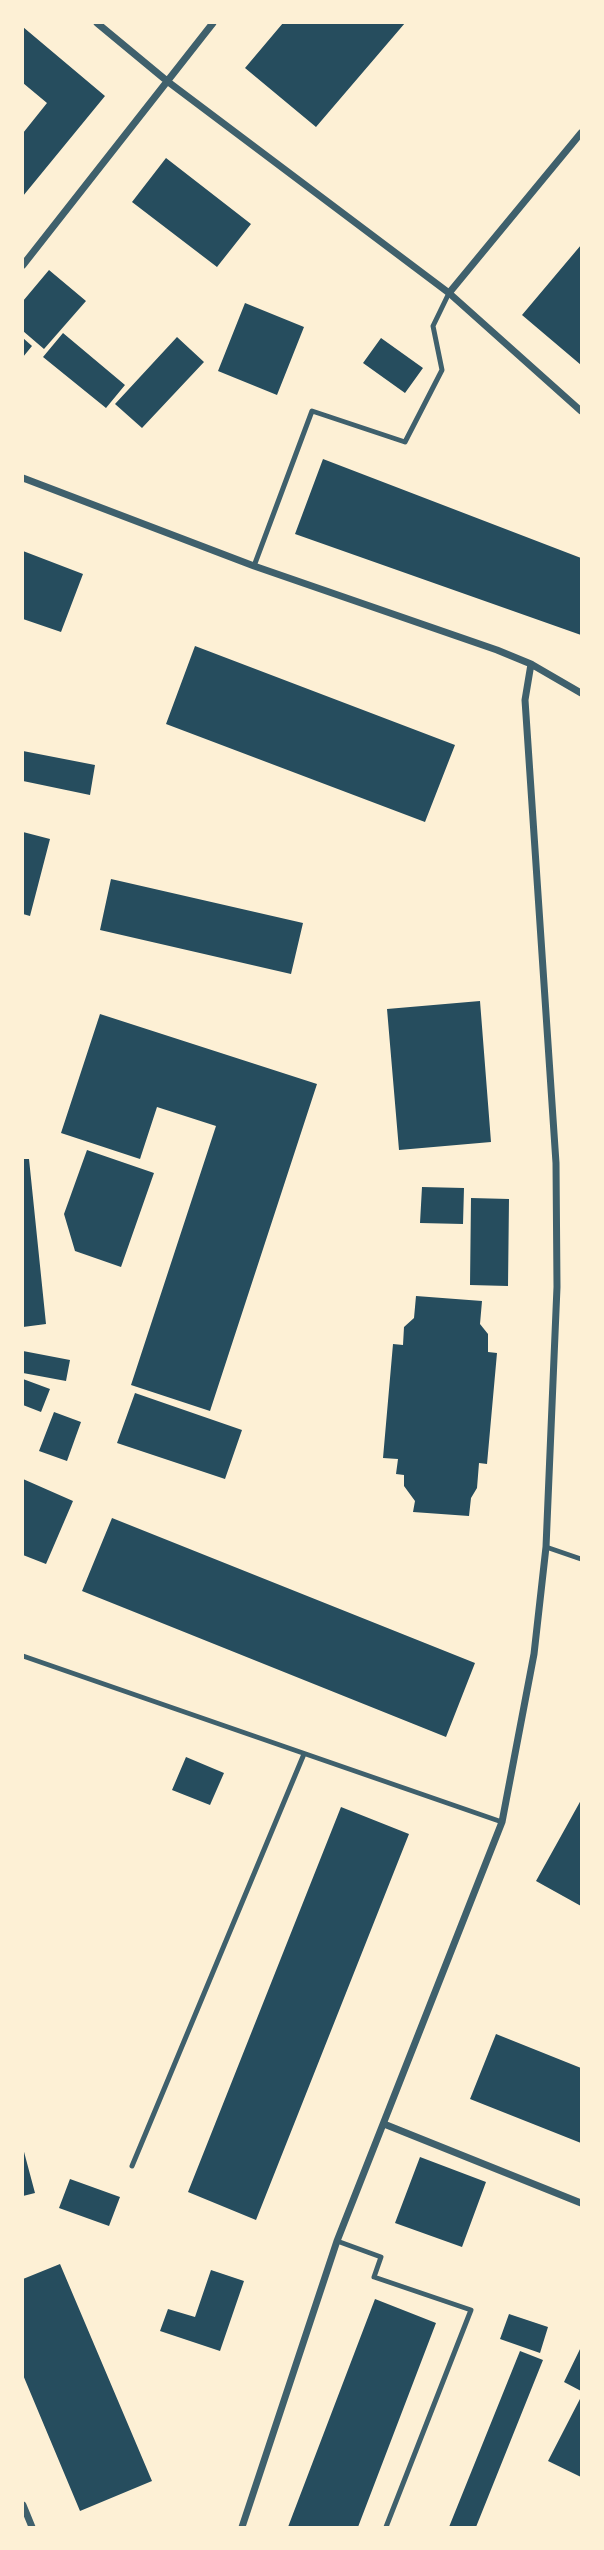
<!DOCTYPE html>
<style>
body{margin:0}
#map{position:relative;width:604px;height:2550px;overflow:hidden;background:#fdf0d5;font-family:"Alegreya Sans",sans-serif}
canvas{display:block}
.frame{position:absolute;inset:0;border:24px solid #fdf0d5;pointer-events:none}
</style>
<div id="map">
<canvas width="604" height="2550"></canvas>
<div class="frame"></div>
</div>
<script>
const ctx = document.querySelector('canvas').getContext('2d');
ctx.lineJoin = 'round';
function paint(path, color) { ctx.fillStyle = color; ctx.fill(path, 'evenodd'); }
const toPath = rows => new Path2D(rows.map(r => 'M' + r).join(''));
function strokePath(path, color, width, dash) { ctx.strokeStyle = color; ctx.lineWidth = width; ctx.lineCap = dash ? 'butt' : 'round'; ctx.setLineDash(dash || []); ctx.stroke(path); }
paint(toPath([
 [283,23,405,23,316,127,245,68],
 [23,27,105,96,23,196,23,133,47,103,23,83],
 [166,158,251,224,217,267,132,202],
 [581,245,581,365,522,315],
 [49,270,86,301,44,349,23,331,23,301],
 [245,303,304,327,277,395,218,371],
 [63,333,125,385,106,408,43,357],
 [177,337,204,362,142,428,115,404],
 [23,338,32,346,23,357],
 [381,338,423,368,405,393,363,363],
 [323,459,581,558,581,635,295,534],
 [23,551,83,574,61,632,23,619],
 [195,646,455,745,425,822,166,724],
 [23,751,95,765,90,795,23,781],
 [23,832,50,839,30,916,23,914],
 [111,879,303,923,291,974,100,930],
 [480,1001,491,1142,399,1150,387,1009],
 [100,1014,317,1084,210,1411,131,1385,216,1126,157,1107,140,1159,61,1133],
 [87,1150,154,1173,121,1267,75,1251,64,1214],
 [23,1159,29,1159,46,1324,23,1327],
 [422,1187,464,1188,463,1224,420,1223],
 [471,1198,509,1199,508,1286,470,1285],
 [416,1296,482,1301,480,1324,488,1334,488,1352,497,1353,487,1464,479,1463,477,1488,471,1498,469,1516,413,1512,415,1501,404,1486,404,1475,396,1474,398,1459,383,1458,393,1344,403,1345,404,1327,414,1318],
 [23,1351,70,1360,66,1381,23,1373],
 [23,1379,50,1389,41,1412,23,1405],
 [135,1393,242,1430,225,1479,117,1443],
 [54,1412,81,1422,67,1461,39,1451],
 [23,1479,73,1501,46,1564,23,1555],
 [112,1518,475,1663,446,1737,82,1591],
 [186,1757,224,1773,210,1805,172,1790],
 [581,1800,581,1906,536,1881],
 [341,1807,409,1834,256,2220,188,2192],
 [496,2034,581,2068,581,2143,470,2099],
 [23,2148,35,2193,23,2196],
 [420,2157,486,2182,462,2247,395,2223],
 [70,2179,120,2197,109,2226,59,2208],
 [60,2264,152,2481,80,2511,23,2375,23,2279],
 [211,2270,244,2281,220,2351,160,2331,168,2309,195,2317],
 [375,2299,436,2323,358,2527,288,2527],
 [509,2314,548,2327,540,2353,500,2339],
 [581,2347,581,2391,564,2382],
 [520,2351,543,2360,476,2527,449,2527],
 [581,2397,581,2477,548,2461]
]), '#264d5e');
strokePath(toPath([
 [254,566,312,411,405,442,442,370,433,326,449,293],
 [546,1547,581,1559],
 [23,1656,502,1822],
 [132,2166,304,1754],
 [337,2241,381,2257,374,2277,471,2310,386,2527]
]), '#3f606c', 5);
strokePath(toPath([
 [97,23,167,81,449,293,581,411],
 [23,265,213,23],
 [449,293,581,133],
 [23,478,254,566,497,650,531,664,581,693],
 [384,2124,581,2203],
 [23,2505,32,2527],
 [242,2527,337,2241,502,1822,534,1654,546,1547,557,1287,556,1163,525,700,531,664]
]), '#3f606c', 7);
</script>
